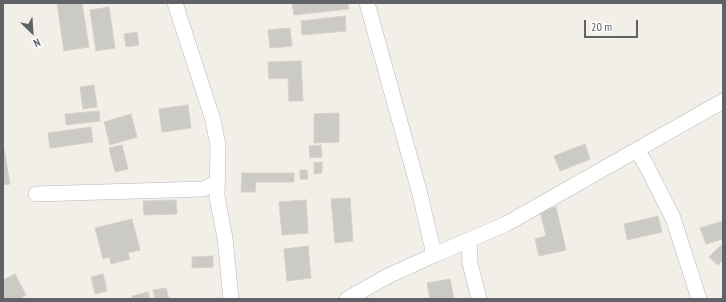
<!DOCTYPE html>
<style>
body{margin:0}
#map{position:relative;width:726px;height:302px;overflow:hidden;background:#f1efe8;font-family:"PT Sans Narrow",sans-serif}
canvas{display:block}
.frame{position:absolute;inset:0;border:4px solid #5f6368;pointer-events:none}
.north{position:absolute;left:12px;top:12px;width:40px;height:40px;-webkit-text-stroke:3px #fff;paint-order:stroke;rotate:155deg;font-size:11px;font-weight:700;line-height:16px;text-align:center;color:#5f6368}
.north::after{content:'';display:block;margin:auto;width:14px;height:18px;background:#5f6368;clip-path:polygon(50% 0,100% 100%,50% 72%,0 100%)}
.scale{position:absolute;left:584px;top:20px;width:54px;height:18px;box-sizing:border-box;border:2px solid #5f6368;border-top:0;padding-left:5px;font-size:12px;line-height:14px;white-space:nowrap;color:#5f6368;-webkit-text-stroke:3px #fff;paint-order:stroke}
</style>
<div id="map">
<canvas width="726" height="302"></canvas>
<div class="frame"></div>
<div class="north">N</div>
<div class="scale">20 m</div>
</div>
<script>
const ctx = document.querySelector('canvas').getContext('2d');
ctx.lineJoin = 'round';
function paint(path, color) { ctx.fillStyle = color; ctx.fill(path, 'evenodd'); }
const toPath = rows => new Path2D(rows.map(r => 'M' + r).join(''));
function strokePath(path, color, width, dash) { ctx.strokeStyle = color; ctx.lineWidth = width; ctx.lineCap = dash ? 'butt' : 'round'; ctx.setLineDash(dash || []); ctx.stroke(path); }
const building = toPath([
 [57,3,82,3,89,47,64,51,57,3],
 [292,3,348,3,349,9,294,15,292,3],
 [109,7,115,48,96,51,90,10,109,7],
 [345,16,346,31,302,35,301,21,345,16],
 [290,28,292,46,270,48,268,30,290,28],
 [137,32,139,45,126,47,124,34,137,32],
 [301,61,303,101,289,101,288,78,269,79,268,62,301,61],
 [94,85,97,107,83,109,80,87,94,85],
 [188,105,191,128,162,132,159,109,188,105],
 [99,111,100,121,66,125,65,114,99,111],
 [339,113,339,142,314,143,314,114,339,113],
 [131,114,137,137,110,145,104,122,131,114],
 [91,127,93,142,50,148,48,133,91,127],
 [3,143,10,184,3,185,3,143],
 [585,144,590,159,560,171,554,156,585,144],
 [122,145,128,169,115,172,109,148,122,145],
 [321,145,322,157,310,158,309,146,321,145],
 [322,162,322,173,314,174,314,163,322,162],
 [300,170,307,170,308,179,300,179,300,170],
 [242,173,294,173,294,182,256,182,255,192,241,192,242,173],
 [350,198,353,241,335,243,331,199,350,198],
 [176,200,177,214,144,215,143,201,176,200],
 [306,200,308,233,282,235,279,202,306,200],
 [556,207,566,250,539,256,535,239,546,236,540,211,556,207],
 [658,216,662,232,627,240,624,224,658,216],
 [132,219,140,250,128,253,130,259,111,264,109,257,103,259,95,228,132,219],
 [723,221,723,239,706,244,700,228,723,221],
 [721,245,723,260,718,265,709,257,721,245],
 [308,246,311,278,287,281,284,249,308,246],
 [213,256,213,267,192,268,192,257,213,256],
 [15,274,26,295,18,299,3,299,3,280,15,274],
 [103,274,107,291,95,294,91,277,103,274],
 [450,279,454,299,430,299,427,283,450,279],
 [166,288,169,299,155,299,153,290,166,288],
 [148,292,150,299,133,299,132,296,148,292]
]);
paint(building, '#cccac5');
strokePath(building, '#d6d1c6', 1);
const street = toPath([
 [175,3,213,120,218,146,217,197,225,238,231,299],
 [635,151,643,159,673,218,699,299],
 [36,194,203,189,216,183],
 [469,240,470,263,479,299],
 [434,255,506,224,723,101],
 [347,299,388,276,434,255,420,194,367,3]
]);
strokePath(street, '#b5b8bc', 16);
strokePath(street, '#fff', 15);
</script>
